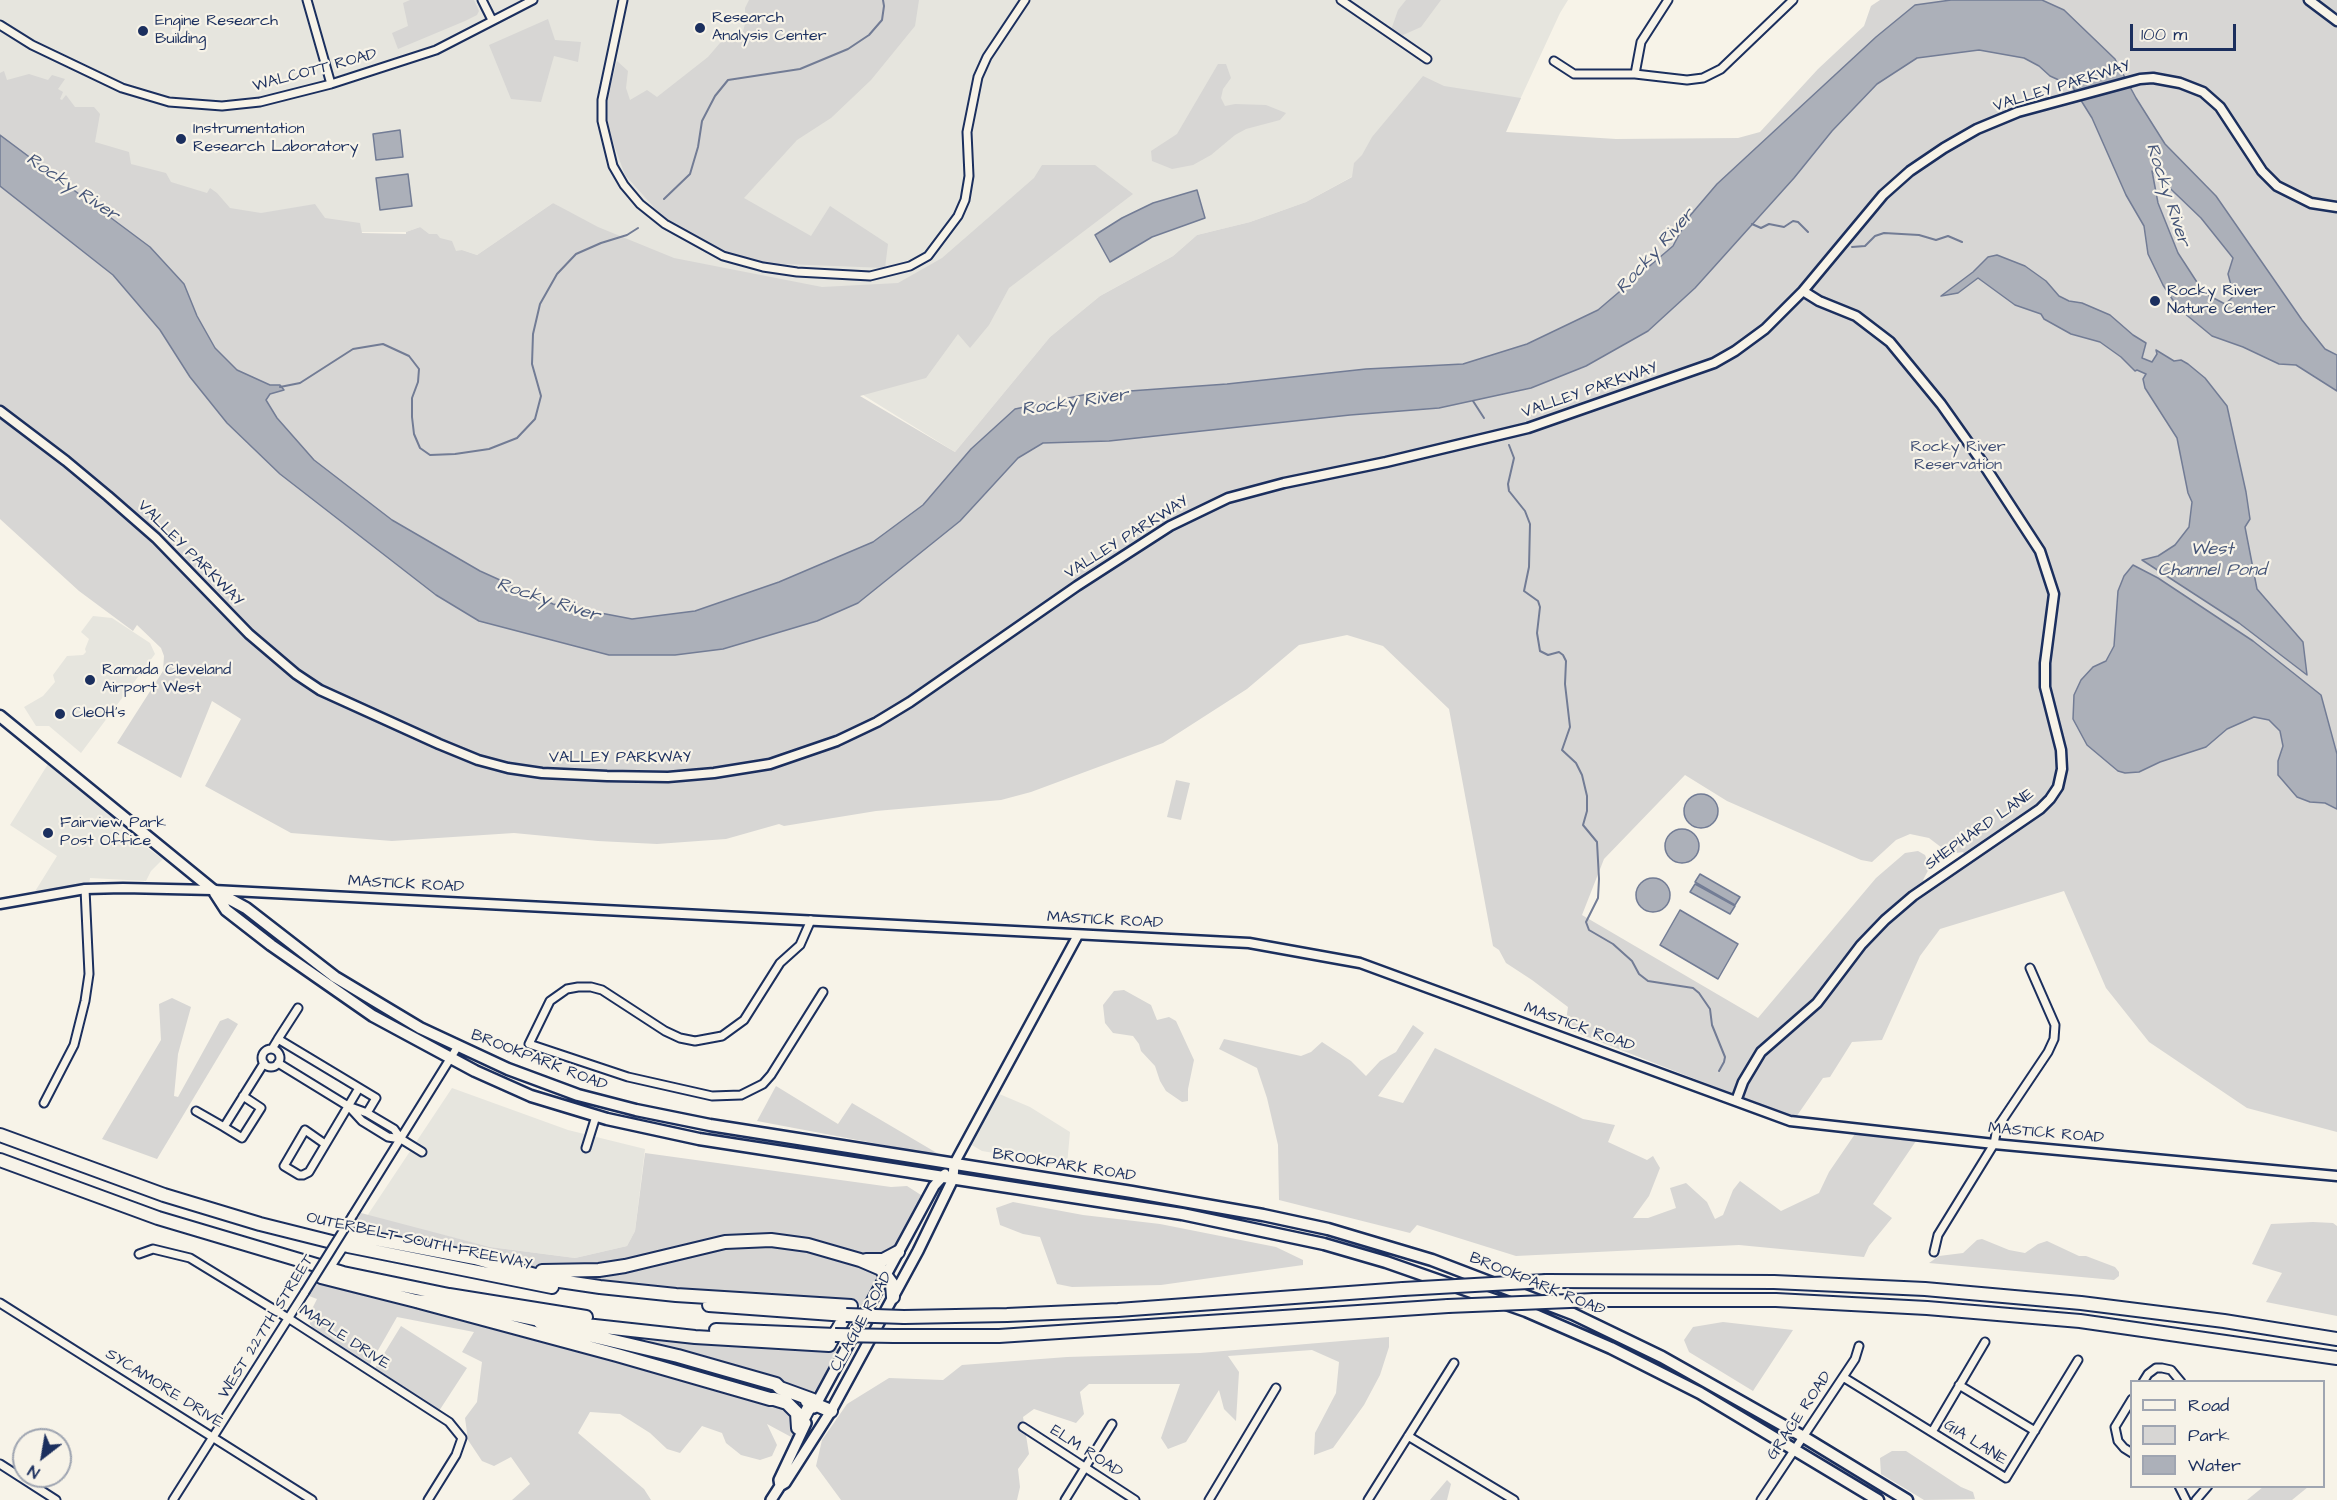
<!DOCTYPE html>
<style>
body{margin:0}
#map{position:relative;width:2337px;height:1500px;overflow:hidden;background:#f7f3e8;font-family:"Architects Daughter",sans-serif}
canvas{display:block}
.legend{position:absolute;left:2130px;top:1380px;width:195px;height:108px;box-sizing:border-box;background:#f7f3e8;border:2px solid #9fa5b1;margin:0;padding:8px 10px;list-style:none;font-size:18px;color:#1b2f5e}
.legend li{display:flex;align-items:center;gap:12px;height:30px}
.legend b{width:30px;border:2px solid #9fa5b1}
.north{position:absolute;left:12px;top:1428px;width:60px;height:60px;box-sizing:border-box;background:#f7f3e8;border:2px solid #9fa5b1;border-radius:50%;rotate:211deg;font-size:16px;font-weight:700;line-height:24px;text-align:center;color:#1b2f5e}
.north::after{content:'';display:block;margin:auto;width:21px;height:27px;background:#1b2f5e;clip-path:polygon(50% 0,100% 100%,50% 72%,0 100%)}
.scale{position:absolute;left:2130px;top:24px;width:106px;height:27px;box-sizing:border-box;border:3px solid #1b2f5e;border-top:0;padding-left:8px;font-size:18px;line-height:21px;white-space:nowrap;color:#1b2f5e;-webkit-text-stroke:4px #f7f3e8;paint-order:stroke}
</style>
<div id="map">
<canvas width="2337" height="1500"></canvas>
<ul class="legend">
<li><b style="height:8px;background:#f7f3e8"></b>Road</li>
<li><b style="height:16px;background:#d7d6d4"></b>Park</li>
<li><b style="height:16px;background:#acb0b9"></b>Water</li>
</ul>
<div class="north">N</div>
<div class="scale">100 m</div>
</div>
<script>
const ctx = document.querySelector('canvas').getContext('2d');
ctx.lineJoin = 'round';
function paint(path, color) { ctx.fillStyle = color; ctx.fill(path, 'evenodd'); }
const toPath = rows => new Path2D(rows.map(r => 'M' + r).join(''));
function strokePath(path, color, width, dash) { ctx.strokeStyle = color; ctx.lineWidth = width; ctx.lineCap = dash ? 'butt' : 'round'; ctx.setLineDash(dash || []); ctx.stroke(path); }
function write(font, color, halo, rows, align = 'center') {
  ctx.font = font + ' "Architects Daughter",sans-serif'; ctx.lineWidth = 4.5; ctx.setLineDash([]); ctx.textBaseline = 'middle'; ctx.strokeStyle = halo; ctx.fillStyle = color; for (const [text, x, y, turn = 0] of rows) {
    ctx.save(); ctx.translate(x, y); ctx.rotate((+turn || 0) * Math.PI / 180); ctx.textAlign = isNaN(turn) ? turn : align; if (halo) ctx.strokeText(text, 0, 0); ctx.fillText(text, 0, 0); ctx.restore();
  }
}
paint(toPath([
 [0,0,1568,0,1560,13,1505,132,1357,174,1306,202,1250,222,1197,235,1173,256,1100,296,1050,337,955,452,553,203,477,255,462,250,442,262,420,227,406,232,344,232,239,217,114,156,95,142,0,91],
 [93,616,112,618,150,643,155,654,81,753,49,726,36,726,24,707,43,696,55,682,53,675,67,656,83,655,86,652,85,649,89,639,81,632],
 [48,764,124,826,122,830,163,859,151,871,146,881,90,878,89,885,34,893,57,856,10,825],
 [452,1088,568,1130,645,1149,635,1231,627,1246,575,1258,490,1247,367,1216],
 [997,1093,1030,1107,1070,1132,1067,1165,982,1151,970,1144]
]), '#e6e5de');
paint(toPath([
 [410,0,474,0,479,11,477,15,465,21,398,49,392,33,408,26,403,3],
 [749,0,919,0,915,26,871,80,831,118,797,140,744,198,811,236,830,206,888,244,885,268,759,263,722,253,661,215,625,175,606,123,606,101,617,61,628,71,626,88,630,100,647,90,657,97,708,57,720,43,742,35,745,24,745,8],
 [1406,0,1441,0,1421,27,1403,35,1391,30,1398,10],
 [1880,0,2337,0,2337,1132,2247,1108,2149,1042,2106,988,2064,891,1940,929,1920,956,1882,1040,1852,1042,1830,1077,1823,1078,1794,1120,1722,1094,1723,1090,1565,1028,1568,1007,1532,980,1506,963,1499,950,1493,946,1449,709,1383,646,1347,635,1299,645,1247,689,1163,743,1031,792,1001,800,876,811,784,826,779,824,726,839,657,844,598,841,514,833,392,841,291,833,205,786,241,719,212,701,181,778,117,743,163,671,164,656,161,648,137,625,133,631,79,591,0,519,0,73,4,71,7,80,29,74,48,80,52,75,65,79,58,89,63,92,60,99,62,100,66,95,75,107,94,107,100,114,95,142,129,152,131,164,166,173,171,182,207,193,210,188,217,193,230,208,261,213,315,204,325,218,360,223,362,233,406,234,406,232,420,227,429,234,437,234,440,238,452,241,456,251,462,250,477,255,553,203,598,227,674,258,822,287,898,283,942,258,1034,178,1042,165,1095,165,1133,194,1009,288,989,325,970,348,958,334,926,378,860,396,955,452,1050,337,1100,296,1173,256,1197,235,1250,222,1306,202,1352,177,1354,163,1362,155,1372,137,1423,76,1444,86,1521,98,1506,132,1616,139,1738,138,1760,132,1818,69,1864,26,1871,6],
 [1685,775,1727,801,1861,860,1872,862,1896,840,1910,834,1929,838,1950,854,1963,852,1965,855,1925,882,1923,880,1930,867,1925,855,1918,851,1905,853,1876,878,1758,1018,1582,915,1604,859],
 [548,19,555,40,581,42,578,62,554,56,541,102,511,99,489,45],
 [1218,64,1226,64,1231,78,1223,89,1221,98,1225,106,1235,104,1266,105,1286,113,1280,120,1246,129,1235,135,1211,155,1193,165,1172,169,1152,161,1151,151,1177,134],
 [1176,780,1190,783,1181,820,1167,817],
 [1124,990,1151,1005,1157,1020,1169,1017,1176,1021,1194,1060,1188,1089,1188,1101,1182,1102,1166,1091,1160,1081,1155,1066,1141,1051,1139,1044,1133,1036,1113,1033,1105,1023,1103,1005,1114,991],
 [172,998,191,1007,178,1054,174,1096,178,1097,220,1021,228,1018,238,1024,157,1159,102,1139,161,1040,159,1004],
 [1413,1025,1424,1033,1378,1096,1403,1103,1435,1048,1583,1119,1615,1125,1608,1142,1647,1160,1653,1156,1660,1168,1649,1196,1633,1218,1648,1218,1676,1208,1670,1188,1686,1183,1707,1202,1715,1219,1723,1215,1733,1190,1740,1181,1781,1211,1819,1193,1829,1172,1855,1134,1916,1141,1873,1204,1892,1218,1869,1246,1864,1257,1739,1245,1516,1256,1417,1225,1410,1233,1279,1200,1278,1145,1267,1098,1257,1068,1219,1049,1224,1039,1301,1056,1311,1052,1322,1042,1351,1061,1366,1076,1380,1061,1396,1052],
 [776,1086,838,1124,852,1103,942,1156,757,1121],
 [645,1153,891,1187,907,1186,921,1195,921,1203,894,1251,878,1258,865,1256,794,1237,765,1234,722,1237,625,1260,588,1266,526,1266,460,1256,349,1234,361,1213,490,1247,575,1258,627,1246,635,1231],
 [1013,1202,1083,1215,1160,1224,1276,1247,1303,1260,1303,1265,1161,1285,1072,1287,1057,1284,1040,1237,1023,1234,1000,1225,996,1208],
 [2313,1222,2333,1223,2337,1226,2337,1316,2266,1302,2282,1273,2252,1264,2271,1224],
 [1982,1239,2009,1250,2025,1253,2038,1244,2047,1241,2079,1256,2086,1256,2115,1267,2119,1272,2119,1276,2114,1280,1929,1263,1939,1256,1963,1253,1977,1240],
 [763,1244,809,1251,871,1269,881,1277,866,1306,676,1295,555,1275,606,1275,724,1247],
 [321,1277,787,1403,798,1428,793,1438,767,1424,777,1445,772,1456,760,1460,741,1455,726,1443,722,1433,702,1426,680,1453,667,1449,650,1433,620,1414,590,1412,578,1433,644,1489,651,1500,512,1500,530,1484,511,1457,494,1466,482,1461,468,1440,465,1418,477,1402,482,1362,462,1352,474,1332,397,1317,369,1366,317,1334,310,1324,309,1315,317,1299,309,1296],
 [540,1320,829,1345,841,1350,813,1400],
 [1723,1322,1793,1330,1753,1391,1689,1352,1684,1340,1693,1327],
 [401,1326,467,1368,439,1411,374,1370],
 [1389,1337,1389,1347,1380,1375,1364,1405,1333,1448,1314,1455,1315,1433,1336,1393,1339,1362,1312,1350,1228,1356,1239,1372,1236,1421,1224,1409,1219,1390,1186,1442,1168,1449,1161,1438,1180,1384,1089,1384,1080,1392,1084,1414,1076,1423,1034,1409,1023,1417,1029,1454,1018,1469,1020,1487,1017,1500,841,1500,816,1466,822,1440,847,1404,889,1378,943,1380,962,1365,1067,1357,1200,1353],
 [1892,1451,1906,1451,1961,1487,1973,1492,1975,1499,1924,1500,1881,1474,1880,1458],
 [1447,1480,1451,1484,1447,1500,1430,1500],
 [2263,1487,2263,1486,2308,1487,2292,1500,2247,1500]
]), '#d7d6d4');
const water = toPath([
 [1951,0,2042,0,2064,10,2115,59,2136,98,2165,144,2216,196,2302,320,2325,349,2337,355,2337,391,2296,365,2279,364,2243,347,2212,336,2178,308,2163,285,2148,254,2144,226,2126,195,2092,118,2072,86,2050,76,2039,66,2024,58,1979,50,1917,58,1877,84,1832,131,1794,178,1695,288,1648,331,1586,366,1531,388,1439,408,1350,415,1109,441,1043,443,1018,458,960,521,858,603,817,621,723,649,675,655,609,655,479,621,436,595,280,474,227,423,190,377,160,330,113,275,0,186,0,135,150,247,184,284,197,316,215,348,237,370,270,385,280,385,284,390,270,394,266,400,277,418,314,460,392,520,480,571,553,604,632,619,695,611,779,582,873,542,923,505,971,449,1015,409,1088,394,1227,384,1366,369,1463,364,1527,344,1598,310,1673,246,1688,218,1717,184,1876,37,1915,5,1951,0],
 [2152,171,2201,218,2233,258,2228,274,2234,296,2225,304,2204,293,2178,253,2158,203,2152,171],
 [400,130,403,157,376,160,373,134,400,130],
 [408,174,412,206,380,210,376,178,408,174],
 [1197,190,1205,218,1152,237,1110,262,1095,235,1122,218,1153,203,1197,190],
 [1997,255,2025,266,2046,281,2059,296,2069,301,2082,303,2110,315,2133,335,2146,343,2142,358,2152,362,2157,354,2156,350,2174,361,2181,360,2188,364,2205,378,2227,406,2246,492,2250,519,2245,527,2257,589,2303,642,2307,675,2239,623,2142,560,2158,556,2175,545,2189,527,2192,502,2188,493,2177,438,2145,388,2143,379,2146,374,2137,370,2135,371,2121,357,2100,342,2071,334,2044,319,2041,314,2015,305,1978,278,1958,293,1941,296,1973,272,1988,257,1997,255],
 [2133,565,2158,578,2253,641,2321,695,2337,754,2337,809,2325,803,2310,802,2297,797,2278,775,2278,761,2283,746,2280,731,2269,720,2254,717,2227,729,2206,747,2160,762,2139,772,2125,773,2118,771,2087,745,2073,719,2074,695,2081,680,2093,667,2106,661,2114,646,2118,591,2124,576,2133,565],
 '1684 811a17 17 0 1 1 34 0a17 17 0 1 1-34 0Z',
 '1665 846a17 17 0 1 1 34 0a17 17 0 1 1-34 0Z',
 [1700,874,1740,897,1735,905,1695,882,1700,874],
 '1636 895a17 17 0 1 1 34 0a17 17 0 1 1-34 0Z',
 [1695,884,1735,906,1730,914,1690,892,1695,884],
 [1680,910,1738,944,1718,979,1660,945,1680,910]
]);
paint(water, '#acb0b9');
strokePath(water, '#727c95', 1.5);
strokePath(toPath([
 [664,199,690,174,698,147,702,121,715,96,728,80,800,69,848,49,869,35,882,20,884,6,883,0],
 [1752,224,1761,228,1769,224,1784,227,1793,221,1798,222,1808,232],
 [1852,247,1865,246,1875,236,1884,233,1919,235,1936,240,1948,236,1962,242],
 [280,387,300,383,353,349,383,344,409,356,419,369,418,382,412,398,412,417,414,434,420,448,430,455,455,454,489,449,517,438,535,419,541,396,532,364,533,334,540,304,557,274,576,254,601,243,627,235,638,228],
 [1473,401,1484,418],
 [1509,445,1514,458,1508,484,1509,491,1525,511,1530,524,1529,567,1524,591,1538,601,1540,607,1537,633,1540,651,1548,655,1559,652,1563,655,1566,661,1565,684,1570,727,1562,750,1576,763,1582,775,1587,796,1587,811,1583,825,1597,842,1599,879,1598,898,1586,922,1589,930,1613,944,1632,961,1639,974,1648,981,1693,988,1699,993,1710,1009,1712,1025,1725,1057,1724,1062,1719,1071]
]), '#727c95', 2);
const minor = toPath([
 [307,0,331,84],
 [482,0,492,20],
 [623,0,602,100,602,121,613,166,624,185,640,204,665,224,723,256,763,267,797,272,870,276,910,266,928,256,958,216,965,200,969,176,967,132,978,77,987,57,1025,0],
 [1341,0,1427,59],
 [0,25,32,45,122,88,169,102,222,106,260,102,331,84,436,50,533,0],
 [1554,61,1574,74,1635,74,1687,80,1703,78,1721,69,1793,0],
 [1635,74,1641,42,1668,0],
 [811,920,800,945,780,963,744,1020,722,1036,695,1041,680,1038,665,1031,602,990,591,987,578,987,567,989,550,1001,529,1044,628,1077,712,1096,741,1095,763,1084,771,1075,823,992],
 [278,1039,298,1008],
 [272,1049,278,1039,376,1098,367,1113],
 '262 1058a9 9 0 1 1 18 0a9 9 0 1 1-18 0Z',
 [278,1063,348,1106,367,1113,394,1129,401,1139,422,1152],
 [243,1096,261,1108,242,1138,224,1127,264,1063],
 [44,1103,74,1045,85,1001,89,974,85,889],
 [351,1109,362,1121,388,1137,401,1139],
 [196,1111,224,1127],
 [325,1144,305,1130,284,1166,299,1175,303,1175,309,1172,359,1088],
 [586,1148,596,1116],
 [353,1215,458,1046],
 [1934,1252,1938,1235,1994,1144,1997,1128,2048,1052,2054,1039,2055,1025,2030,968],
 [139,1254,153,1249,190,1258,288,1318,449,1422,462,1438,456,1455,428,1500],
 [0,1303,312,1500],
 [1843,1377,2006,1478,2078,1360],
 [2143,1382,2148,1374,2156,1368,2162,1368,2171,1370,2181,1382],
 [1959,1385,2035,1431],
 [2132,1399,2115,1427,2118,1441,2124,1448,2132,1453],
 [1023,1427,1135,1500],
 [1932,1432,1985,1342],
 [1408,1436,1514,1500],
 [0,1464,56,1500],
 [2179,1486,2186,1500],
 [173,1500,305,1292],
 [1065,1500,1112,1424],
 [1209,1500,1276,1388],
 [1368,1500,1454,1363],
 [1761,1500,1855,1359,1859,1346],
 [2196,1500,2208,1486]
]);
const tertiary = toPath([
 [2309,0,2337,21],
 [0,411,66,461,108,496,156,538,249,634,296,674,320,690,439,744,478,760,508,768,542,773,607,776,668,777,714,773,770,764,837,741,877,722,910,702,1077,586,1170,526,1228,498,1284,483,1386,462,1528,428,1714,363,1735,351,1765,329,1803,291,1883,195,1910,171,1944,148,1977,129,2018,112,2140,79,2153,78,2180,83,2203,92,2220,107,2262,171,2277,186,2311,203,2337,207],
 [0,904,85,889,123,888,213,890,1249,943,1360,963,1790,1121,1994,1144,2337,1176],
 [1736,1101,1743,1082,1761,1052,1817,1003,1861,945,1885,920,1913,896,2040,809,2050,799,2058,787,2062,769,2061,750,2045,687,2045,663,2054,594,2040,551,1982,462,1941,404,1890,342,1856,316,1819,301,1803,291],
 [954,1164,1078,935]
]);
const secondary = toPath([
 [814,1408,934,1186,945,1174],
 [780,1486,779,1480,806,1423],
 [771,1500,780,1486,785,1483,831,1411,918,1251,953,1179,954,1164]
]);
const primary = toPath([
 [0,716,213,890,246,908,335,977,420,1028,508,1069,578,1095,636,1110,710,1125,1132,1192,1263,1215,1328,1229,1432,1260,1573,1314,1662,1357,1802,1436,1907,1500],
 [215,893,226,910,271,945,373,1016,475,1071,531,1096,607,1119,699,1139,1182,1214,1324,1244,1386,1262,1526,1311,1611,1348,1700,1393,1878,1500]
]);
const motorway = toPath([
 [0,1135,164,1195,260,1224,348,1246,552,1287],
 [0,1160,158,1218,343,1273,449,1295,586,1317],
 [349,1234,475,1258,553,1280,600,1287,676,1295,851,1306,829,1345,695,1337,540,1320,496,1311,416,1301,321,1277,349,1234],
 [866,1260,883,1260,898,1252],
 [542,1271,599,1270,625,1266,725,1242,771,1240,808,1245,860,1260,881,1269,892,1284,893,1297],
 [1546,1281,1774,1282,1925,1289,2081,1303,2224,1321,2337,1339],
 [1594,1300,1776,1300,1927,1308,2080,1321,2337,1358],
 [416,1301,496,1311,540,1320,540,1322,571,1331,678,1356,776,1384,780,1388,813,1400,798,1428,797,1413,787,1403,774,1399,770,1399,617,1355,416,1301],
 [709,1305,846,1315],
 [904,1317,1007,1315,1118,1310,1403,1289],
 [716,1330,835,1335],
 [894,1336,999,1336,1448,1306],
 [807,1401,831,1411]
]);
strokePath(minor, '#1b2f5e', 11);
strokePath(tertiary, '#1b2f5e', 13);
strokePath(secondary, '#1b2f5e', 14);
strokePath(primary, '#1b2f5e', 15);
strokePath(motorway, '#1b2f5e', 16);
strokePath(minor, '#f7f3e8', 7);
strokePath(tertiary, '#f7f3e8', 8);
strokePath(secondary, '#f7f3e8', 9);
strokePath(primary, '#f7f3e8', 10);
strokePath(motorway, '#f7f3e8', 12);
const minorBridge = toPath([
 [305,1292,353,1215]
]);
const motorwayBridge = toPath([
 [1403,1289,1546,1281],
 [1448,1306,1594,1300],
 [846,1315,904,1317],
 [835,1335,894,1336]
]);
strokePath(minorBridge, '#1b2f5e', 11, []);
strokePath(motorwayBridge, '#1b2f5e', 16, []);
strokePath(minorBridge, '#f7f3e8', 7);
strokePath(motorwayBridge, '#f7f3e8', 12);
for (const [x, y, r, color] of [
 [700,28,6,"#1b2f5e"],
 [143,31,6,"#1b2f5e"],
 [181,139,6,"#1b2f5e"],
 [2155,301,6,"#1b2f5e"],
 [90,680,6,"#1b2f5e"],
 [60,714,6,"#1b2f5e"],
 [48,833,6,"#1b2f5e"]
]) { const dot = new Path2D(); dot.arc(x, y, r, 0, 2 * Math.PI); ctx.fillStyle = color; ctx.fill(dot); strokePath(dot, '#f7f3e8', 2); }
write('16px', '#1b2f5e', '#f7f3e8', [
 ["Research",712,19],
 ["Analysis Center",712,37],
 ["Engine Research",155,22],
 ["Building",155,40],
 ["Instrumentation",193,130],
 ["Research Laboratory",193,148],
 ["Rocky River",2167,292],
 ["Nature Center",2167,310],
 ["Ramada Cleveland",102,671],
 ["Airport West",102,689],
 ["CleOH's",72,714],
 ["Fairview Park",60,824],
 ["Post Office",60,842]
], 'left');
write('16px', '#1b2f5e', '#f7f3e8', [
 ["WALCOTT ROAD",315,71,-15],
 ["VALLEY PARKWAY",2062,87,-17],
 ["VALLEY PARKWAY",1590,391,-19],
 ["VALLEY PARKWAY",1127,538,-32],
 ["VALLEY PARKWAY",190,554,45],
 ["VALLEY PARKWAY",620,759],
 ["SHEPHARD LANE",1980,830,-35],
 ["MASTICK ROAD",406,885,3],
 ["MASTICK ROAD",1105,921,3],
 ["MASTICK ROAD",1579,1028,20],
 ["BROOKPARK ROAD",539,1061,21],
 ["MASTICK ROAD",2046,1134,5],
 ["BROOKPARK ROAD",1064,1166,9],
 ["OUTERBELT SOUTH FREEWAY",419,1242,12],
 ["BROOKPARK ROAD",1537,1285,22],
 ["CLAGUE ROAD",862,1322,-61],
 ["WEST 227TH STREET",267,1327,-58],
 ["MAPLE DRIVE",344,1338,33],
 ["SYCAMORE DRIVE",164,1389,32],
 ["GRACE ROAD",1800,1416,-56],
 ["GIA LANE",1975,1443,32],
 ["ELM ROAD",1086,1452,33]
]);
write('16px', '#415076', '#f7f3e8', [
 ["Rocky River",1958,448],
 ["Reservation",1958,466]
]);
write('italic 18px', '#465679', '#f7f3e8', [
 ["Rocky River",72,188,34],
 ["Rocky River",2167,195,72],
 ["Rocky River",1656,252,-48],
 ["Rocky River",1075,403,-8],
 ["West",2212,550],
 ["Channel Pond",2212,571],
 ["Rocky River",548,601,18]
]);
</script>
